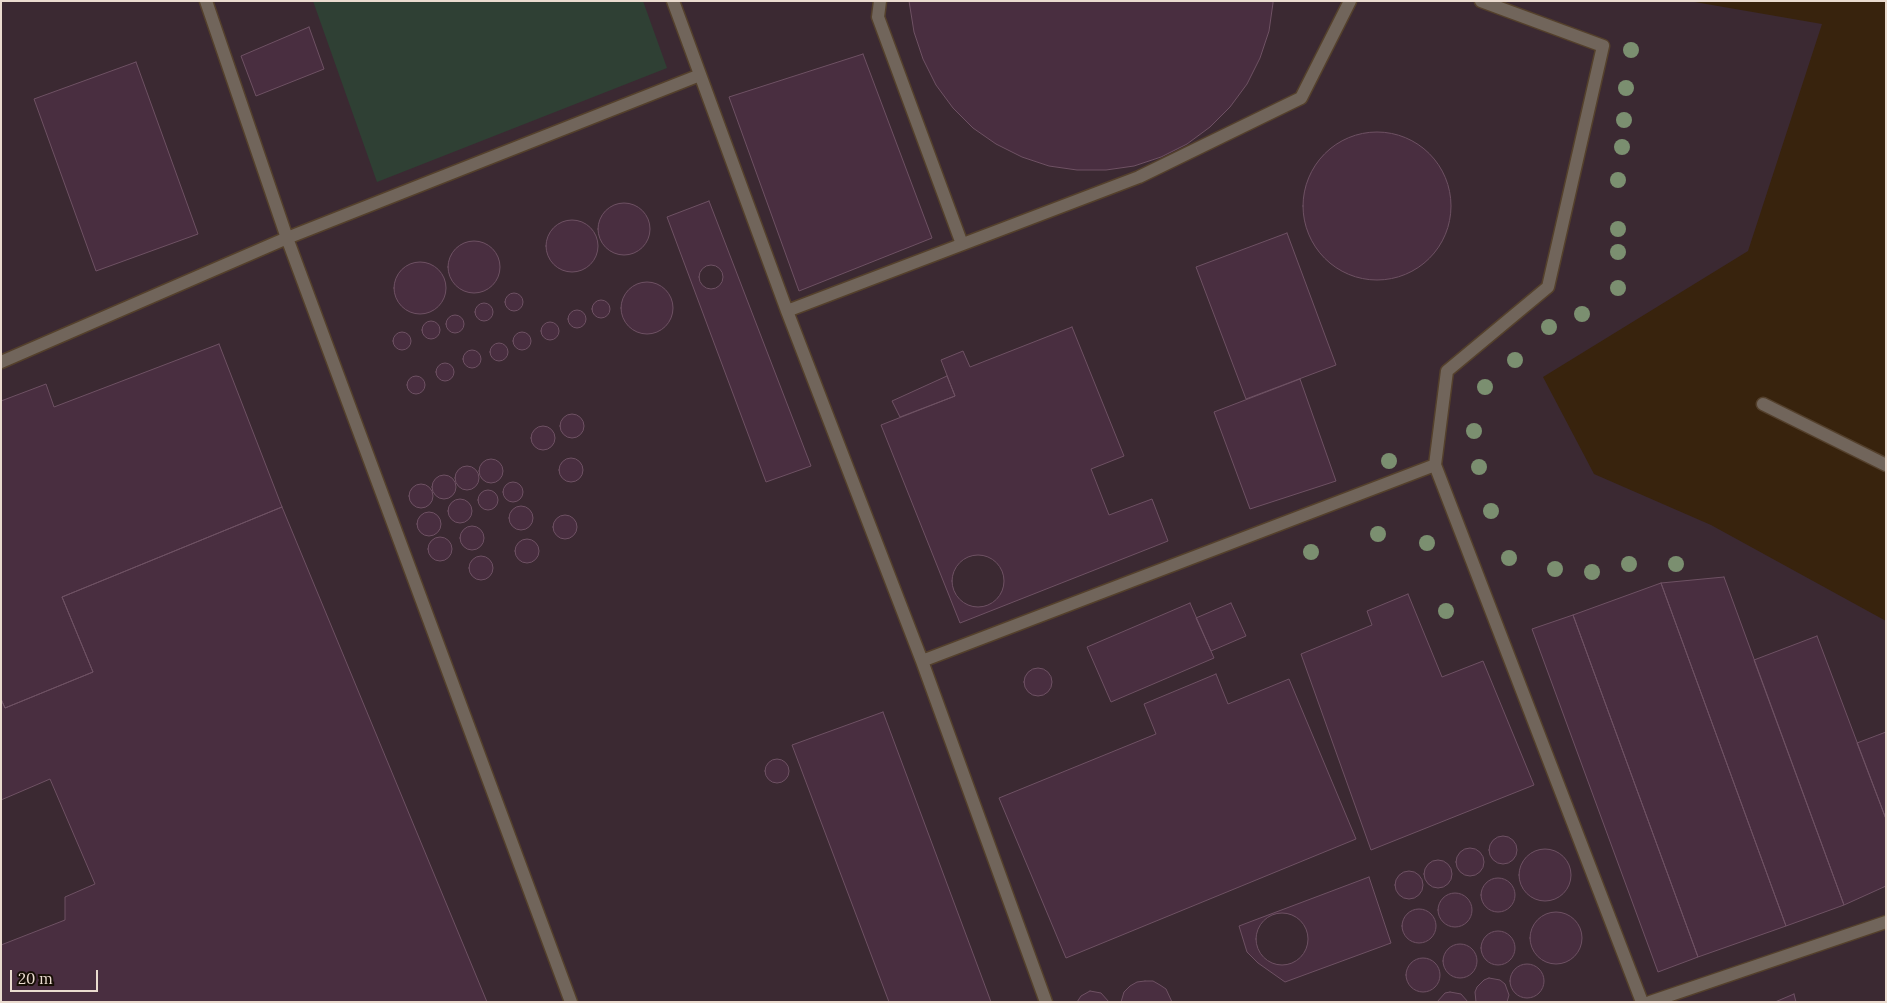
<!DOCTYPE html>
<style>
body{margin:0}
#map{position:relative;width:1887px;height:1003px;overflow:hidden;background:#38230d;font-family:Lora,serif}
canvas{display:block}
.frame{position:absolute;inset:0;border:2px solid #eadbcf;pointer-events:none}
.scale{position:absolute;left:10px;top:970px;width:88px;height:22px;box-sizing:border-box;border:2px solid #eadbcf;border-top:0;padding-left:6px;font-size:15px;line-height:18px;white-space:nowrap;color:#eadbcf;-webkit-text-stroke:4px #180f06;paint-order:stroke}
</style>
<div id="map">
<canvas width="1887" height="1003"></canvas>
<div class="frame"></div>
<div class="scale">20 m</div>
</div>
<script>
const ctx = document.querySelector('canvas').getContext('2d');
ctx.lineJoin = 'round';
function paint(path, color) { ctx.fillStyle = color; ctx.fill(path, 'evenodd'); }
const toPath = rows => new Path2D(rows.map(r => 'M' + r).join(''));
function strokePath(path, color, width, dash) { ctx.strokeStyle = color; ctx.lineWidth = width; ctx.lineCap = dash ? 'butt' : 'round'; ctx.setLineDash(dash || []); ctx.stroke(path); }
paint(toPath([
 [1,1,1689,1,1822,24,1748,251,1543,377,1594,474,1711,525,1886,621,1886,1002,1,1002]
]), '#3b2932');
paint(toPath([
 [313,1,643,1,667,68,377,182]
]), '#2f4034');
const building = toPath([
 [909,1,1273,1,1273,3,1269,31,1260,58,1247,84,1230,107,1210,127,1187,144,1161,157,1134,166,1106,170,1077,170,1049,166,1022,157,996,144,973,128,953,108,936,85,923,59,914,32,909,1],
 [309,27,324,69,256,96,241,56,309,27],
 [863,54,932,238,799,291,729,97,863,54],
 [136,62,198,234,96,271,34,99,136,62],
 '1303 206a74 74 0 1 1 148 0a74 74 0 1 1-148 0Z',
 [709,201,811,466,766,482,667,217,709,201],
 '598 229a26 26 0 1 1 52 0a26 26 0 1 1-52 0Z',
 '546 246a26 26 0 1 1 52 0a26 26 0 1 1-52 0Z',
 [1287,233,1336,365,1246,399,1196,267,1287,233],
 '448 267a26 26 0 1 1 52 0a26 26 0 1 1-52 0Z',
 '394 288a26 26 0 1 1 52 0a26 26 0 1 1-52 0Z',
 '699 277a12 12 0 1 1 24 0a12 12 0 1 1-24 0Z',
 '621 308a26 26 0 1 1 52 0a26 26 0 1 1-52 0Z',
 '505 302a9 9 0 1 1 18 0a9 9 0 1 1-18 0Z',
 '592 309a9 9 0 1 1 18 0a9 9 0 1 1-18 0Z',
 '475 312a9 9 0 1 1 18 0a9 9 0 1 1-18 0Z',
 '568 319a9 9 0 1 1 18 0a9 9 0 1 1-18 0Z',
 '446 324a9 9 0 1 1 18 0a9 9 0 1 1-18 0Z',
 '422 330a9 9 0 1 1 18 0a9 9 0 1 1-18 0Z',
 '541 331a9 9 0 1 1 18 0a9 9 0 1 1-18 0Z',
 [1072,327,1124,456,1091,469,1109,515,1152,499,1168,541,960,623,881,425,955,396,941,360,963,351,970,367,1072,327],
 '393 341a9 9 0 1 1 18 0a9 9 0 1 1-18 0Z',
 '513 341a9 9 0 1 1 18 0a9 9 0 1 1-18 0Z',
 '490 352a9 9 0 1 1 18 0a9 9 0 1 1-18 0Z',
 [219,344,282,507,62,597,93,672,5,708,1,699,1,401,46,384,54,407,219,344],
 '463 359a9 9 0 1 1 18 0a9 9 0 1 1-18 0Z',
 '436 372a9 9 0 1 1 18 0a9 9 0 1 1-18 0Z',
 '407 385a9 9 0 1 1 18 0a9 9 0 1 1-18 0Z',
 [947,376,955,396,900,417,892,401,947,376],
 [1300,379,1336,481,1250,509,1214,412,1300,379],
 '560 426a12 12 0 1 1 24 0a12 12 0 1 1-24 0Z',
 '531 438a12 12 0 1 1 24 0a12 12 0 1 1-24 0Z',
 '559 470a12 12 0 1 1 24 0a12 12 0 1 1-24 0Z',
 '479 471a12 12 0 1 1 24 0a12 12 0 1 1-24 0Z',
 '455 478a12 12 0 1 1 24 0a12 12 0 1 1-24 0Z',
 '432 487a12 12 0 1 1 24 0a12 12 0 1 1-24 0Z',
 '503 492a10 10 0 1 1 20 0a10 10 0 1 1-20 0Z',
 '409 496a12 12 0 1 1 24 0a12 12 0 1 1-24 0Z',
 '478 500a10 10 0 1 1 20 0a10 10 0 1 1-20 0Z',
 '448 511a12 12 0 1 1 24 0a12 12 0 1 1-24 0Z',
 '509 518a12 12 0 1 1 24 0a12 12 0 1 1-24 0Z',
 [282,507,487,1002,1,1002,1,945,65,920,65,897,95,884,50,779,1,800,1,699,5,708,93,672,62,597,282,507],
 '417 524a12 12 0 1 1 24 0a12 12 0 1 1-24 0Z',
 '553 527a12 12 0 1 1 24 0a12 12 0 1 1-24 0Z',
 '460 538a12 12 0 1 1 24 0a12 12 0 1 1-24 0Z',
 '428 549a12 12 0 1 1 24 0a12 12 0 1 1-24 0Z',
 '515 551a12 12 0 1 1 24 0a12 12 0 1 1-24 0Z',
 '952 581a26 26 0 1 1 52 0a26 26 0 1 1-52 0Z',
 '469 568a12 12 0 1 1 24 0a12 12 0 1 1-24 0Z',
 [1724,577,1844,905,1786,926,1661,583,1724,577],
 [1661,583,1786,926,1698,957,1573,615,1661,583],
 [1408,594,1442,677,1483,661,1534,785,1371,850,1301,654,1372,625,1367,611,1408,594],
 [1190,603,1214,658,1111,702,1087,647,1190,603],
 [1231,603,1246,636,1211,651,1196,618,1231,603],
 [1573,615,1698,957,1658,972,1532,629,1573,615],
 [1817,636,1886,819,1886,886,1844,905,1754,660,1817,636],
 '1024 682a14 14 0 1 1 28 0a14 14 0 1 1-28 0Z',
 [1216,674,1228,704,1289,679,1356,839,1066,958,999,798,1156,734,1144,704,1216,674],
 [883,712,978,967,991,1002,889,1002,792,745,883,712],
 [1886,732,1886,819,1857,743,1886,732],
 '765 771a12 12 0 1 1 24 0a12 12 0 1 1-24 0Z',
 '1489 850a14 14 0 1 1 28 0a14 14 0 1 1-28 0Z',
 '1456 862a14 14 0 1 1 28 0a14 14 0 1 1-28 0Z',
 '1519 875a26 26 0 1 1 52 0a26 26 0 1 1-52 0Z',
 '1424 874a14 14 0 1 1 28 0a14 14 0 1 1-28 0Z',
 '1395 885a14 14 0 1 1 28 0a14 14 0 1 1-28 0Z',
 [1369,877,1391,943,1285,982,1258,963,1247,952,1239,926,1369,877],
 '1481 895a17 17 0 1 1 34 0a17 17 0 1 1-34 0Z',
 '1438 910a17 17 0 1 1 34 0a17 17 0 1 1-34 0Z',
 '1402 926a17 17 0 1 1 34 0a17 17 0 1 1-34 0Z',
 '1530 938a26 26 0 1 1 52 0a26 26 0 1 1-52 0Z',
 '1256 939a26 26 0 1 1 52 0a26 26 0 1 1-52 0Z',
 '1481 948a17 17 0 1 1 34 0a17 17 0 1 1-34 0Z',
 '1443 961a17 17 0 1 1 34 0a17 17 0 1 1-34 0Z',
 '1406 975a17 17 0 1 1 34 0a17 17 0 1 1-34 0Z',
 '1510 981a17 17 0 1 1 34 0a17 17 0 1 1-34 0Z',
 [1489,978,1500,980,1505,984,1509,995,1507,1002,1476,1002,1475,992,1477,987,1484,980,1489,978],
 [1145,981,1153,981,1160,985,1166,989,1172,1002,1121,1002,1124,992,1130,986,1137,982,1145,981],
 [1090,991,1101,993,1109,1002,1077,1002,1081,996,1090,991],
 [1450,992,1461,994,1468,1002,1437,1002,1445,993,1450,992],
 [1794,994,1796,1002,1775,1002,1794,994]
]);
paint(building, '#492e40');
strokePath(building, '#6e5163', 1);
const lane = toPath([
 [206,1,287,238,571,1002],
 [673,1,787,311,922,661,1046,1002],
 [880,1,878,17,962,244],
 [787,311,1139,177,1301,98,1350,1],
 [1,362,287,238,700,75],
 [1763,404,1886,465],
 [1435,465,1447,371,1548,287,1603,46,1481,1],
 [922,661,1435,465,1642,1002],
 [1650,1002,1886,922]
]);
strokePath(lane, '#54402c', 15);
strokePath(lane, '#71655b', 12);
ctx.fillStyle = '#7b8f70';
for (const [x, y] of [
 [1631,50],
 [1626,88],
 [1624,120],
 [1622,147],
 [1618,180],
 [1618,229],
 [1618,252],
 [1618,288],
 [1582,314],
 [1549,327],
 [1515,360],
 [1485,387],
 [1474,431],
 [1389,461],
 [1479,467],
 [1491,511],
 [1378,534],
 [1427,543],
 [1311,552],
 [1509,558],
 [1629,564],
 [1676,564],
 [1555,569],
 [1592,572],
 [1446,611]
]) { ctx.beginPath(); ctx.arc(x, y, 8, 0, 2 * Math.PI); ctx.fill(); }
</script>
